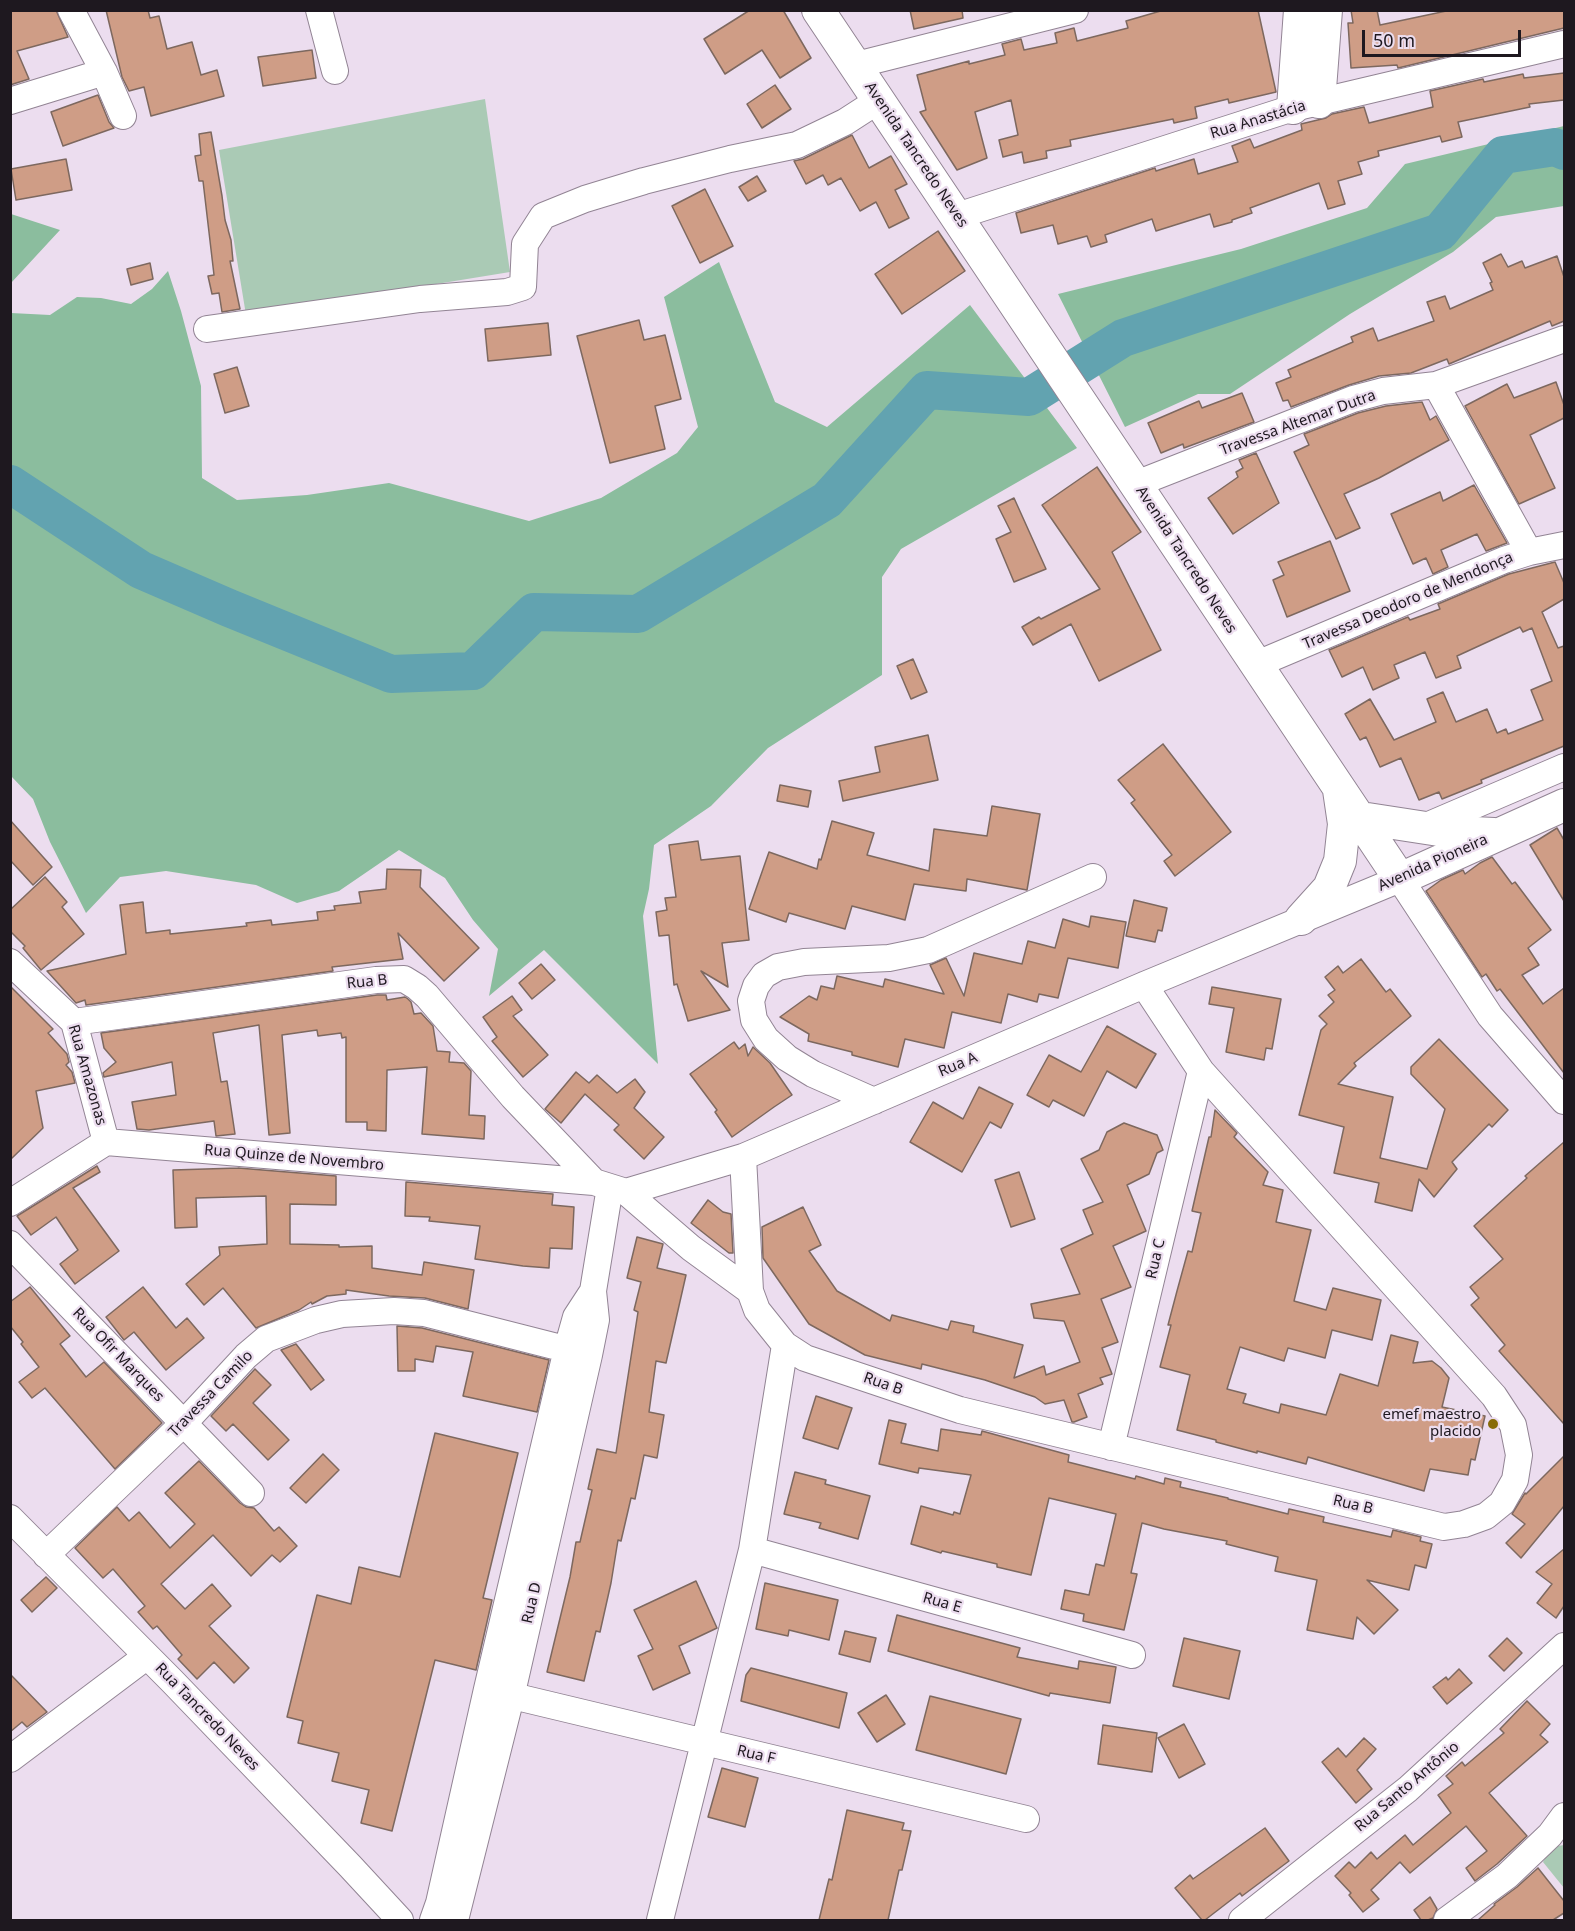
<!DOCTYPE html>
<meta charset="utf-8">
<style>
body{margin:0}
#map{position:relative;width:1575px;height:1931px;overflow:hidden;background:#ecddef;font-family:"Noto Sans",sans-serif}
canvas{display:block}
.frame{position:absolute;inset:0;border:12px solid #1e181f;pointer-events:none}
.scale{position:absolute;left:1362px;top:30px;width:159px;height:27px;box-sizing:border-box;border:3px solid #1e181f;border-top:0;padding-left:8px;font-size:18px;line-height:21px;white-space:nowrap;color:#1e181f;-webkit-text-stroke:4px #ecddef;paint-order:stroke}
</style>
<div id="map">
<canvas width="1575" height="1931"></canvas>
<div class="frame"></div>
<div class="scale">50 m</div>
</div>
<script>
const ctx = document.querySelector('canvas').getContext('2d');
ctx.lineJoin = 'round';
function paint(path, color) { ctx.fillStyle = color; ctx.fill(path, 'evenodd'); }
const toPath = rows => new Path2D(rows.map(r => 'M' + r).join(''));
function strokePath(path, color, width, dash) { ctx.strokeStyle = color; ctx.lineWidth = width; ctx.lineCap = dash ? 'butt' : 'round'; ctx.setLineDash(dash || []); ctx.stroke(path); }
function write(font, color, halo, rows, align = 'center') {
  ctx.font = font + ' "Noto Sans",sans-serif'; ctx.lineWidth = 4.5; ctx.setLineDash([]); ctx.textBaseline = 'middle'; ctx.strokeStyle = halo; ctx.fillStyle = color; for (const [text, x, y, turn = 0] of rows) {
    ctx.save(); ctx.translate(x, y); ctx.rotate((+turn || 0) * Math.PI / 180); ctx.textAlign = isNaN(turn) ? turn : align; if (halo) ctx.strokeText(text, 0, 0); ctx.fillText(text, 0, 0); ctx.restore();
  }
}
paint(toPath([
 [485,99,510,272,246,315,219,150],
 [1564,1845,1564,1888,1543,1862,1552,1847]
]), '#aacab5');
paint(toPath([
 [1564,126,1564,206,1496,217,1453,252,1350,314,1230,394,1198,394,1125,427,1058,294,1241,249,1367,208,1405,164],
 [11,214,60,230,11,283,10,214],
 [719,262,775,402,827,427,970,305,1077,448,901,549,882,577,882,675,768,748,711,806,654,845,649,889,643,916,658,1064,544,950,489,996,498,949,473,920,445,878,399,850,339,891,297,903,256,885,166,871,120,877,86,913,50,842,33,799,11,776,11,313,50,315,77,297,101,298,131,304,152,289,168,271,181,311,201,386,202,478,237,500,307,495,389,483,529,521,601,498,677,453,698,427,664,297]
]), '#8bbd9e');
strokePath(toPath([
 [10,484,141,570,229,608,391,674,473,671,534,612,638,614,827,500,927,390,1029,397,1123,338,1440,232,1503,155,1555,147,1564,151]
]), '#62a3b0', 38);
const building = toPath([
 [10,10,56,10,68,37,17,51,29,79,10,85,10,10],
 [106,10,148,10,150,18,159,16,167,49,192,42,201,75,217,70,224,96,151,116,144,87,129,91,122,77,106,10],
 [750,10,783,10,811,58,780,78,762,50,725,74,704,39,750,10],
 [910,10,962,10,963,18,914,29,910,10],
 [1164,10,1258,10,1276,92,1229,103,1228,99,1195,107,1197,118,1174,123,1173,119,1070,140,1071,146,1046,151,1047,158,1024,163,1022,152,1003,157,999,140,1018,135,1011,100,975,112,987,158,957,170,920,112,926,110,917,75,969,61,969,64,1005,55,1002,44,1021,39,1024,50,1057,43,1055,33,1074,28,1077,41,1128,28,1126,21,1164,10],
 [1351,10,1377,10,1380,25,1451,10,1564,10,1564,28,1398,68,1397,65,1351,68,1348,23,1353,23,1351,10],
 [312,50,316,78,263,86,258,57,312,50],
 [1564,73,1564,100,1529,104,1530,107,1458,122,1462,137,1442,142,1440,136,1378,151,1379,156,1358,162,1362,174,1338,181,1345,204,1328,209,1319,183,1250,208,1252,213,1232,220,1232,222,1214,227,1210,214,1156,231,1152,219,1105,235,1107,242,1091,247,1087,236,1058,244,1053,225,1021,233,1016,213,1155,168,1156,171,1194,159,1198,174,1238,162,1232,146,1250,139,1254,148,1302,130,1301,124,1326,118,1332,114,1364,107,1369,123,1433,107,1430,91,1483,79,1484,82,1523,74,1524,78,1564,73],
 [775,85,791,109,762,128,747,104,775,85],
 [98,95,109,122,114,128,63,146,51,112,98,95],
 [211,132,222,196,225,220,231,240,233,261,230,261,240,309,222,312,219,293,212,294,208,276,214,275,203,181,199,181,195,156,201,155,199,134,211,132],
 [852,135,869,168,891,156,907,184,895,190,909,218,889,228,876,202,860,211,841,178,828,185,823,175,806,184,794,161,803,159,852,135],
 [66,159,72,190,16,200,11,169,66,159],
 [757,176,766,191,748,201,739,187,757,176],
 [705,189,733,246,700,263,672,206,705,189],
 [938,231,965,271,902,314,875,274,938,231],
 [1501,254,1508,267,1522,261,1525,268,1557,256,1564,277,1564,321,1552,326,1550,321,1449,364,1447,359,1411,373,1379,376,1349,385,1291,407,1288,400,1283,401,1276,383,1291,377,1288,370,1353,342,1351,337,1373,328,1378,341,1434,321,1427,302,1445,296,1450,309,1493,290,1490,283,1492,282,1483,263,1501,254],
 [150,263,153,279,131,285,127,269,150,263],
 [639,320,644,340,665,335,681,399,655,406,665,449,610,463,577,336,639,320],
 [548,323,551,355,488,361,485,329,548,323],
 [237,367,249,406,225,413,214,374,237,367],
 [1556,382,1564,405,1564,418,1530,435,1555,488,1519,504,1465,406,1507,384,1514,398,1556,382],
 [1242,393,1254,422,1184,448,1183,444,1161,453,1148,423,1199,401,1202,408,1242,393],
 [1422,402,1430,420,1436,416,1449,440,1379,478,1344,494,1360,528,1336,539,1294,452,1309,445,1304,434,1358,413,1386,406,1422,402],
 [1256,453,1279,503,1233,534,1208,498,1238,477,1236,472,1243,468,1239,460,1256,453],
 [1097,467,1141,532,1112,552,1161,650,1099,681,1071,624,1033,645,1022,627,1039,617,1041,619,1100,589,1042,505,1097,467],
 [1474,485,1507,543,1486,551,1477,534,1441,550,1448,567,1433,574,1426,558,1413,564,1391,514,1440,492,1443,501,1474,485],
 [1014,498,1046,569,1014,582,996,539,1011,532,998,506,1014,498],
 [1330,541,1350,591,1287,617,1273,580,1284,575,1278,562,1330,541],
 [1555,562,1564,583,1564,599,1542,612,1558,648,1564,646,1564,746,1481,780,1482,783,1442,799,1439,792,1419,800,1401,758,1380,767,1366,737,1360,740,1345,714,1370,699,1394,740,1436,722,1427,699,1443,692,1456,722,1487,709,1497,733,1506,729,1508,734,1543,720,1531,690,1552,681,1532,628,1523,632,1520,627,1457,656,1461,668,1436,678,1425,652,1394,665,1399,678,1373,690,1363,667,1342,677,1329,650,1408,617,1410,620,1440,609,1438,604,1509,574,1555,562],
 [913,659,927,692,911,699,897,666,913,659],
 [928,735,938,780,843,801,839,781,880,772,875,747,928,735],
 [1163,744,1231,832,1175,876,1164,861,1172,855,1131,803,1135,800,1118,780,1163,744],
 [780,785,811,791,808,807,777,801,780,785],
 [992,806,1040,814,1027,890,967,879,966,891,914,884,905,920,852,906,845,929,789,913,786,922,749,909,769,852,817,869,819,859,821,860,832,821,874,833,867,855,929,871,934,829,987,836,992,806],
 [10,820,52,867,33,885,10,860,10,820],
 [1557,828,1564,840,1564,901,1530,845,1557,828],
 [698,841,701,860,740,856,749,940,722,943,728,987,701,971,730,1010,688,1021,677,984,674,985,669,935,659,936,656,912,667,910,665,898,676,897,669,845,698,841],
 [1492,857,1512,884,1515,882,1551,930,1528,948,1539,965,1522,975,1543,1004,1564,988,1564,1073,1500,989,1497,991,1486,974,1482,977,1426,891,1441,880,1463,870,1465,874,1480,863,1492,857],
 [387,869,421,870,420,887,479,948,444,981,398,933,403,959,332,967,333,971,86,1005,85,1000,76,1003,47,971,126,954,120,905,143,902,146,933,170,930,170,934,247,926,246,923,271,920,272,925,318,920,317,912,335,910,334,906,361,903,359,892,386,889,387,869],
 [45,877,67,902,62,907,84,934,41,970,23,948,25,946,10,931,10,910,45,877],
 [1134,900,1167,908,1162,931,1158,930,1155,942,1126,936,1134,900],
 [1091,916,1126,922,1118,968,1068,958,1058,998,1039,994,1037,1002,1008,994,1001,1023,952,1012,944,1048,905,1039,898,1067,852,1055,852,1052,808,1041,809,1034,780,1017,809,996,817,1000,821,986,834,989,837,976,883,987,885,979,944,994,930,965,946,958,964,996,974,953,1022,964,1028,941,1055,948,1063,919,1089,927,1091,916],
 [1361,959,1386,992,1390,989,1411,1016,1354,1063,1356,1066,1338,1084,1393,1097,1380,1158,1427,1169,1445,1109,1411,1074,1411,1067,1439,1039,1508,1110,1492,1127,1489,1124,1452,1162,1457,1169,1434,1197,1419,1179,1412,1211,1375,1202,1379,1183,1334,1173,1344,1127,1299,1115,1321,1030,1327,1024,1319,1016,1334,1002,1328,995,1335,990,1325,977,1338,966,1343,973,1361,959],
 [541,964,555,980,532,999,519,983,541,964],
 [10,986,53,1029,48,1033,67,1054,69,1062,66,1065,72,1072,75,1083,36,1091,43,1128,10,1160,10,986],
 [1212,987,1281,999,1272,1049,1266,1048,1264,1060,1226,1052,1234,1008,1209,1004,1212,987],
 [377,995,386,995,387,1000,405,997,408,999,411,1002,414,1014,421,1013,433,1026,437,1051,450,1052,449,1062,464,1063,471,1071,469,1115,485,1116,484,1139,422,1134,427,1067,387,1070,386,1131,367,1130,367,1122,346,1122,346,1037,342,1038,341,1033,318,1036,317,1030,282,1035,290,1133,269,1135,259,1025,213,1033,221,1082,227,1081,235,1134,216,1136,214,1121,149,1130,137,1129,132,1102,176,1095,172,1062,104,1077,103,1073,116,1062,104,1048,101,1033,377,995],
 [512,996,522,1010,513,1016,548,1055,523,1077,492,1041,497,1037,483,1017,512,996],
 [1107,1026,1156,1054,1136,1088,1107,1071,1084,1116,1053,1100,1049,1107,1027,1095,1049,1055,1081,1072,1107,1026],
 [734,1042,739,1049,745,1044,748,1056,753,1047,770,1063,792,1095,774,1107,732,1137,715,1112,717,1110,690,1074,734,1042],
 [576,1072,589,1083,597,1075,617,1093,635,1079,645,1092,634,1108,664,1137,644,1159,614,1130,619,1125,585,1094,561,1123,545,1109,576,1072],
 [979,1087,1013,1104,1001,1128,990,1122,962,1172,910,1142,933,1102,963,1119,979,1087],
 [1215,1110,1237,1133,1234,1137,1268,1172,1263,1185,1283,1190,1276,1222,1311,1230,1294,1301,1326,1310,1333,1288,1381,1300,1372,1340,1332,1330,1325,1358,1288,1348,1284,1361,1240,1347,1227,1389,1246,1394,1243,1403,1279,1413,1281,1404,1326,1415,1340,1374,1378,1386,1391,1335,1418,1342,1413,1363,1432,1361,1441,1368,1449,1378,1442,1407,1485,1416,1475,1460,1471,1459,1468,1475,1430,1469,1424,1491,1308,1457,1306,1464,1257,1451,1257,1453,1216,1442,1216,1440,1177,1430,1190,1375,1160,1367,1171,1325,1168,1325,1177,1291,1188,1251,1192,1252,1201,1213,1192,1211,1209,1137,1211,1137,1215,1110],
 [1124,1123,1157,1135,1163,1150,1157,1153,1149,1174,1127,1185,1146,1231,1113,1246,1131,1287,1101,1299,1118,1342,1102,1348,1112,1374,1100,1378,1103,1384,1078,1394,1087,1417,1074,1422,1072,1422,1064,1400,1045,1404,1035,1397,985,1380,922,1364,921,1369,865,1355,809,1324,763,1258,762,1227,803,1207,821,1245,809,1251,837,1291,890,1321,892,1315,948,1330,951,1321,974,1326,973,1332,1023,1345,1014,1378,1044,1366,1046,1375,1080,1362,1064,1321,1034,1318,1031,1304,1080,1294,1061,1249,1093,1234,1083,1210,1103,1202,1081,1159,1099,1150,1107,1132,1124,1123],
 [1564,1142,1564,1424,1499,1351,1505,1345,1471,1305,1479,1298,1470,1287,1503,1259,1474,1226,1527,1178,1525,1176,1564,1142],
 [97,1166,100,1172,73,1188,119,1251,75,1284,60,1264,78,1250,56,1217,31,1235,17,1216,97,1166],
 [238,1168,336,1176,336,1205,290,1204,290,1244,339,1245,339,1247,372,1246,372,1268,422,1275,424,1262,474,1270,468,1309,425,1298,389,1296,346,1290,346,1294,327,1296,312,1304,311,1302,299,1310,256,1328,223,1288,204,1305,186,1284,220,1255,219,1247,267,1244,266,1196,196,1198,197,1227,175,1228,173,1170,238,1168],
 [1019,1172,1035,1219,1011,1227,995,1180,1019,1172],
 [406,1182,553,1194,552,1205,574,1207,572,1249,550,1248,549,1268,523,1266,475,1259,480,1226,429,1221,430,1217,405,1216,406,1182],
 [708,1200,723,1212,731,1214,733,1253,729,1253,691,1223,708,1200],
 [637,1237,663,1244,657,1268,686,1275,666,1363,656,1361,649,1412,664,1415,657,1458,644,1455,635,1499,631,1498,621,1541,618,1540,611,1583,600,1632,596,1631,584,1681,547,1672,570,1577,576,1542,580,1542,592,1490,588,1489,597,1449,616,1453,638,1312,634,1310,641,1282,627,1278,637,1237],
 [30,1287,70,1336,60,1344,86,1377,104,1362,162,1423,115,1469,45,1388,32,1398,19,1382,39,1367,21,1344,23,1342,10,1326,10,1302,30,1287],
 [143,1287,176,1328,187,1318,204,1338,166,1370,134,1332,124,1340,106,1317,143,1287],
 [397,1326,422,1328,549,1360,537,1412,463,1396,473,1352,436,1346,433,1362,415,1359,415,1371,398,1371,397,1326],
 [296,1344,324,1380,311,1390,281,1350,296,1344],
 [255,1369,271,1385,253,1403,289,1440,268,1460,233,1424,226,1431,211,1416,255,1369],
 [816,1396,852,1408,838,1449,803,1438,816,1396],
 [889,1420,906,1424,901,1443,938,1451,941,1429,981,1435,982,1431,1069,1455,1068,1462,1135,1479,1136,1476,1164,1484,1165,1478,1181,1482,1180,1487,1228,1498,1228,1499,1288,1514,1289,1509,1324,1517,1323,1522,1391,1537,1393,1530,1421,1537,1420,1541,1432,1544,1426,1568,1415,1565,1409,1590,1367,1580,1398,1610,1374,1634,1357,1617,1353,1639,1307,1630,1317,1580,1275,1571,1278,1557,1226,1544,1227,1541,1164,1529,1142,1523,1131,1573,1137,1574,1124,1630,1083,1621,1084,1614,1061,1609,1065,1590,1089,1595,1096,1564,1104,1566,1116,1514,1049,1498,1031,1575,997,1567,997,1564,942,1551,941,1553,911,1544,921,1506,953,1515,954,1512,960,1514,971,1475,919,1468,918,1473,879,1464,889,1420],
 [435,1433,518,1453,483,1598,492,1600,476,1670,435,1660,392,1831,361,1823,369,1790,332,1781,339,1753,298,1743,303,1721,287,1717,317,1595,351,1604,359,1567,400,1577,435,1433],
 [323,1454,339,1470,306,1503,290,1488,323,1454],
 [1564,1456,1564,1506,1521,1558,1506,1543,1525,1524,1512,1514,1525,1493,1526,1494,1564,1456],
 [199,1461,240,1503,246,1507,254,1508,274,1531,279,1527,297,1546,280,1562,272,1555,251,1576,213,1535,161,1584,185,1609,212,1584,231,1606,209,1626,249,1668,234,1683,214,1662,197,1679,178,1659,182,1655,157,1626,153,1629,138,1612,145,1606,113,1569,103,1578,75,1548,117,1507,129,1521,139,1512,170,1548,195,1524,165,1493,199,1461],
 [795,1472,826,1480,825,1484,870,1496,858,1539,819,1528,821,1523,784,1514,795,1472],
 [1564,1549,1564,1606,1556,1618,1537,1603,1552,1584,1536,1572,1564,1549],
 [46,1577,57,1588,32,1612,21,1600,46,1577],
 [696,1581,717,1628,679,1646,690,1673,653,1690,638,1656,653,1649,634,1610,696,1581],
 [765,1583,838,1600,829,1640,789,1630,788,1636,756,1629,765,1583],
 [897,1615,1020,1648,1017,1657,1078,1669,1079,1661,1116,1667,1110,1703,1050,1693,1049,1696,888,1651,897,1615],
 [845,1631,876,1638,870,1662,839,1654,845,1631],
 [1184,1638,1240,1651,1229,1699,1173,1686,1184,1638],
 [1507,1638,1522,1653,1504,1671,1489,1656,1507,1638],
 [751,1668,847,1693,839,1728,741,1701,746,1675,751,1668],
 [1459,1669,1472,1683,1447,1704,1433,1687,1446,1677,1448,1680,1459,1669],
 [10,1674,47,1712,27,1727,22,1722,10,1732,10,1674],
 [886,1695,905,1724,877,1742,858,1713,886,1695],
 [930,1696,1021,1719,1006,1774,916,1750,930,1696],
 [1527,1701,1550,1724,1540,1735,1548,1742,1489,1793,1527,1836,1497,1864,1475,1881,1466,1868,1487,1851,1466,1826,1410,1873,1400,1862,1371,1890,1379,1899,1363,1912,1349,1895,1351,1893,1335,1876,1349,1862,1355,1868,1371,1852,1377,1859,1405,1835,1413,1845,1451,1813,1438,1795,1453,1784,1446,1776,1462,1762,1465,1766,1504,1733,1500,1729,1527,1701],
 [1184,1724,1205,1764,1179,1778,1158,1738,1184,1724],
 [1103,1725,1157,1733,1152,1772,1098,1764,1103,1725],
 [1364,1738,1376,1749,1357,1770,1372,1789,1356,1803,1322,1762,1338,1748,1346,1757,1364,1738],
 [722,1768,758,1778,745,1827,708,1817,722,1768],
 [847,1810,904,1823,902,1830,911,1831,902,1870,899,1870,888,1920,819,1920,829,1879,832,1880,847,1810],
 [1265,1828,1289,1861,1242,1896,1240,1893,1205,1920,1202,1920,1175,1888,1190,1875,1193,1879,1265,1828],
 [1538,1868,1564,1901,1564,1913,1553,1920,1478,1920,1495,1905,1494,1904,1517,1887,1538,1868],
 [1430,1897,1437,1909,1433,1918,1428,1920,1421,1920,1414,1910,1430,1897]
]);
paint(building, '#cf9d86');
strokePath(building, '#7d685f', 1.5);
const minor = toPath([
 [71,10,104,72,123,116],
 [319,10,335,71],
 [856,65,1075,10],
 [10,101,104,72],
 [957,216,1293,108,1564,44],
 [207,329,420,299,507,292,523,287,525,244,543,216,585,199,644,181,730,159,797,145,845,122,879,100],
 [1436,385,1529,552],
 [1136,484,1353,399,1383,391,1436,385,1564,339],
 [1255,665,1504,560,1529,552,1564,545],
 [1424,827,1564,767],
 [10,962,74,1022,106,1142],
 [74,1022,376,980,404,979,417,987,427,996,513,1097,594,1182,626,1192,743,1157,1144,985,1400,879,1490,1016,1564,1101],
 [874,1101,813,1074,787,1058,766,1039,754,1020,751,1001,756,986,764,975,778,967,804,962,889,958,928,950,1093,877],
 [743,1157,750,1291],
 [626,1192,691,1248,750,1291,757,1310,785,1345,805,1358,960,1410,1444,1527,1464,1524,1486,1516,1502,1503,1515,1480,1519,1455,1513,1425,1494,1396,1201,1071,1144,985],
 [10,1203,106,1142,594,1182],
 [10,1244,251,1493],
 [1111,1447,1201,1071],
 [10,1518,172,1681,350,1866,400,1920],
 [752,1550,1132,1655],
 [46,1555,184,1423,246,1356,266,1339,316,1320,342,1314,394,1311,424,1313,581,1353],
 [496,1692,1026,1819],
 [10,1759,147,1656],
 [433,1920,439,1903,487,1689,567,1349,576,1317,593,1291],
 [455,1920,511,1697,589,1355,596,1320,593,1291,610,1187],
 [660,1920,752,1550,785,1345],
 [1242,1920,1408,1789,1564,1646],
 [1447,1920,1507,1876,1550,1835,1564,1816]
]);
const tertiary = toPath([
 [818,10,1400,879,1564,805],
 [1319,102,1326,10],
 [1293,108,1300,10],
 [1361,818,1452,832,1494,834],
 [1301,919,1329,888,1340,861,1344,824,1339,790]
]);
strokePath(minor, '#928494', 28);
strokePath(tertiary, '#928494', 34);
strokePath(minor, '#fff', 26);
strokePath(tertiary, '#fff', 32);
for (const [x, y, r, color] of [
 [1493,1424,6,"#876b09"]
]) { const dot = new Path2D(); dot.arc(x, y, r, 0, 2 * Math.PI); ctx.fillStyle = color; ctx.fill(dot); strokePath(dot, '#ecddef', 2); }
write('15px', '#1e181f', '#ecddef', [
 ["Rua Anastácia",1258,120,-17],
 ["Avenida Tancredo Neves",916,155,56],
 ["Travessa Altemar Dutra",1298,423,-20],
 ["Avenida Tancredo Neves",1186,560,57],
 ["Travessa Deodoro de Mendonça",1408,601,-23],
 ["Avenida Pioneira",1433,863,-24],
 ["Rua B",367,982,-6],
 ["Rua A",958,1065,-23],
 ["Rua Amazonas",87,1075,74],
 ["Rua Quinze de Novembro",294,1158,5],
 ["Rua C",1156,1259,-77],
 ["Rua Ofir Marques",118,1355,46],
 ["Rua B",883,1384,19],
 ["Travessa Camilo",211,1394,-46],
 ["Rua B",1353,1505,13],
 ["Rua D",532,1603,-77],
 ["Rua E",942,1603,16],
 ["Rua Tancredo Neves",207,1717,46],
 ["Rua F",756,1755,13],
 ["Rua Santo Antônio",1407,1787,-40]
]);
write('15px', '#1e181f', '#ecddef', [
 ["emef maestro",1481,1415],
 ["placido",1481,1432]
], 'right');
</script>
